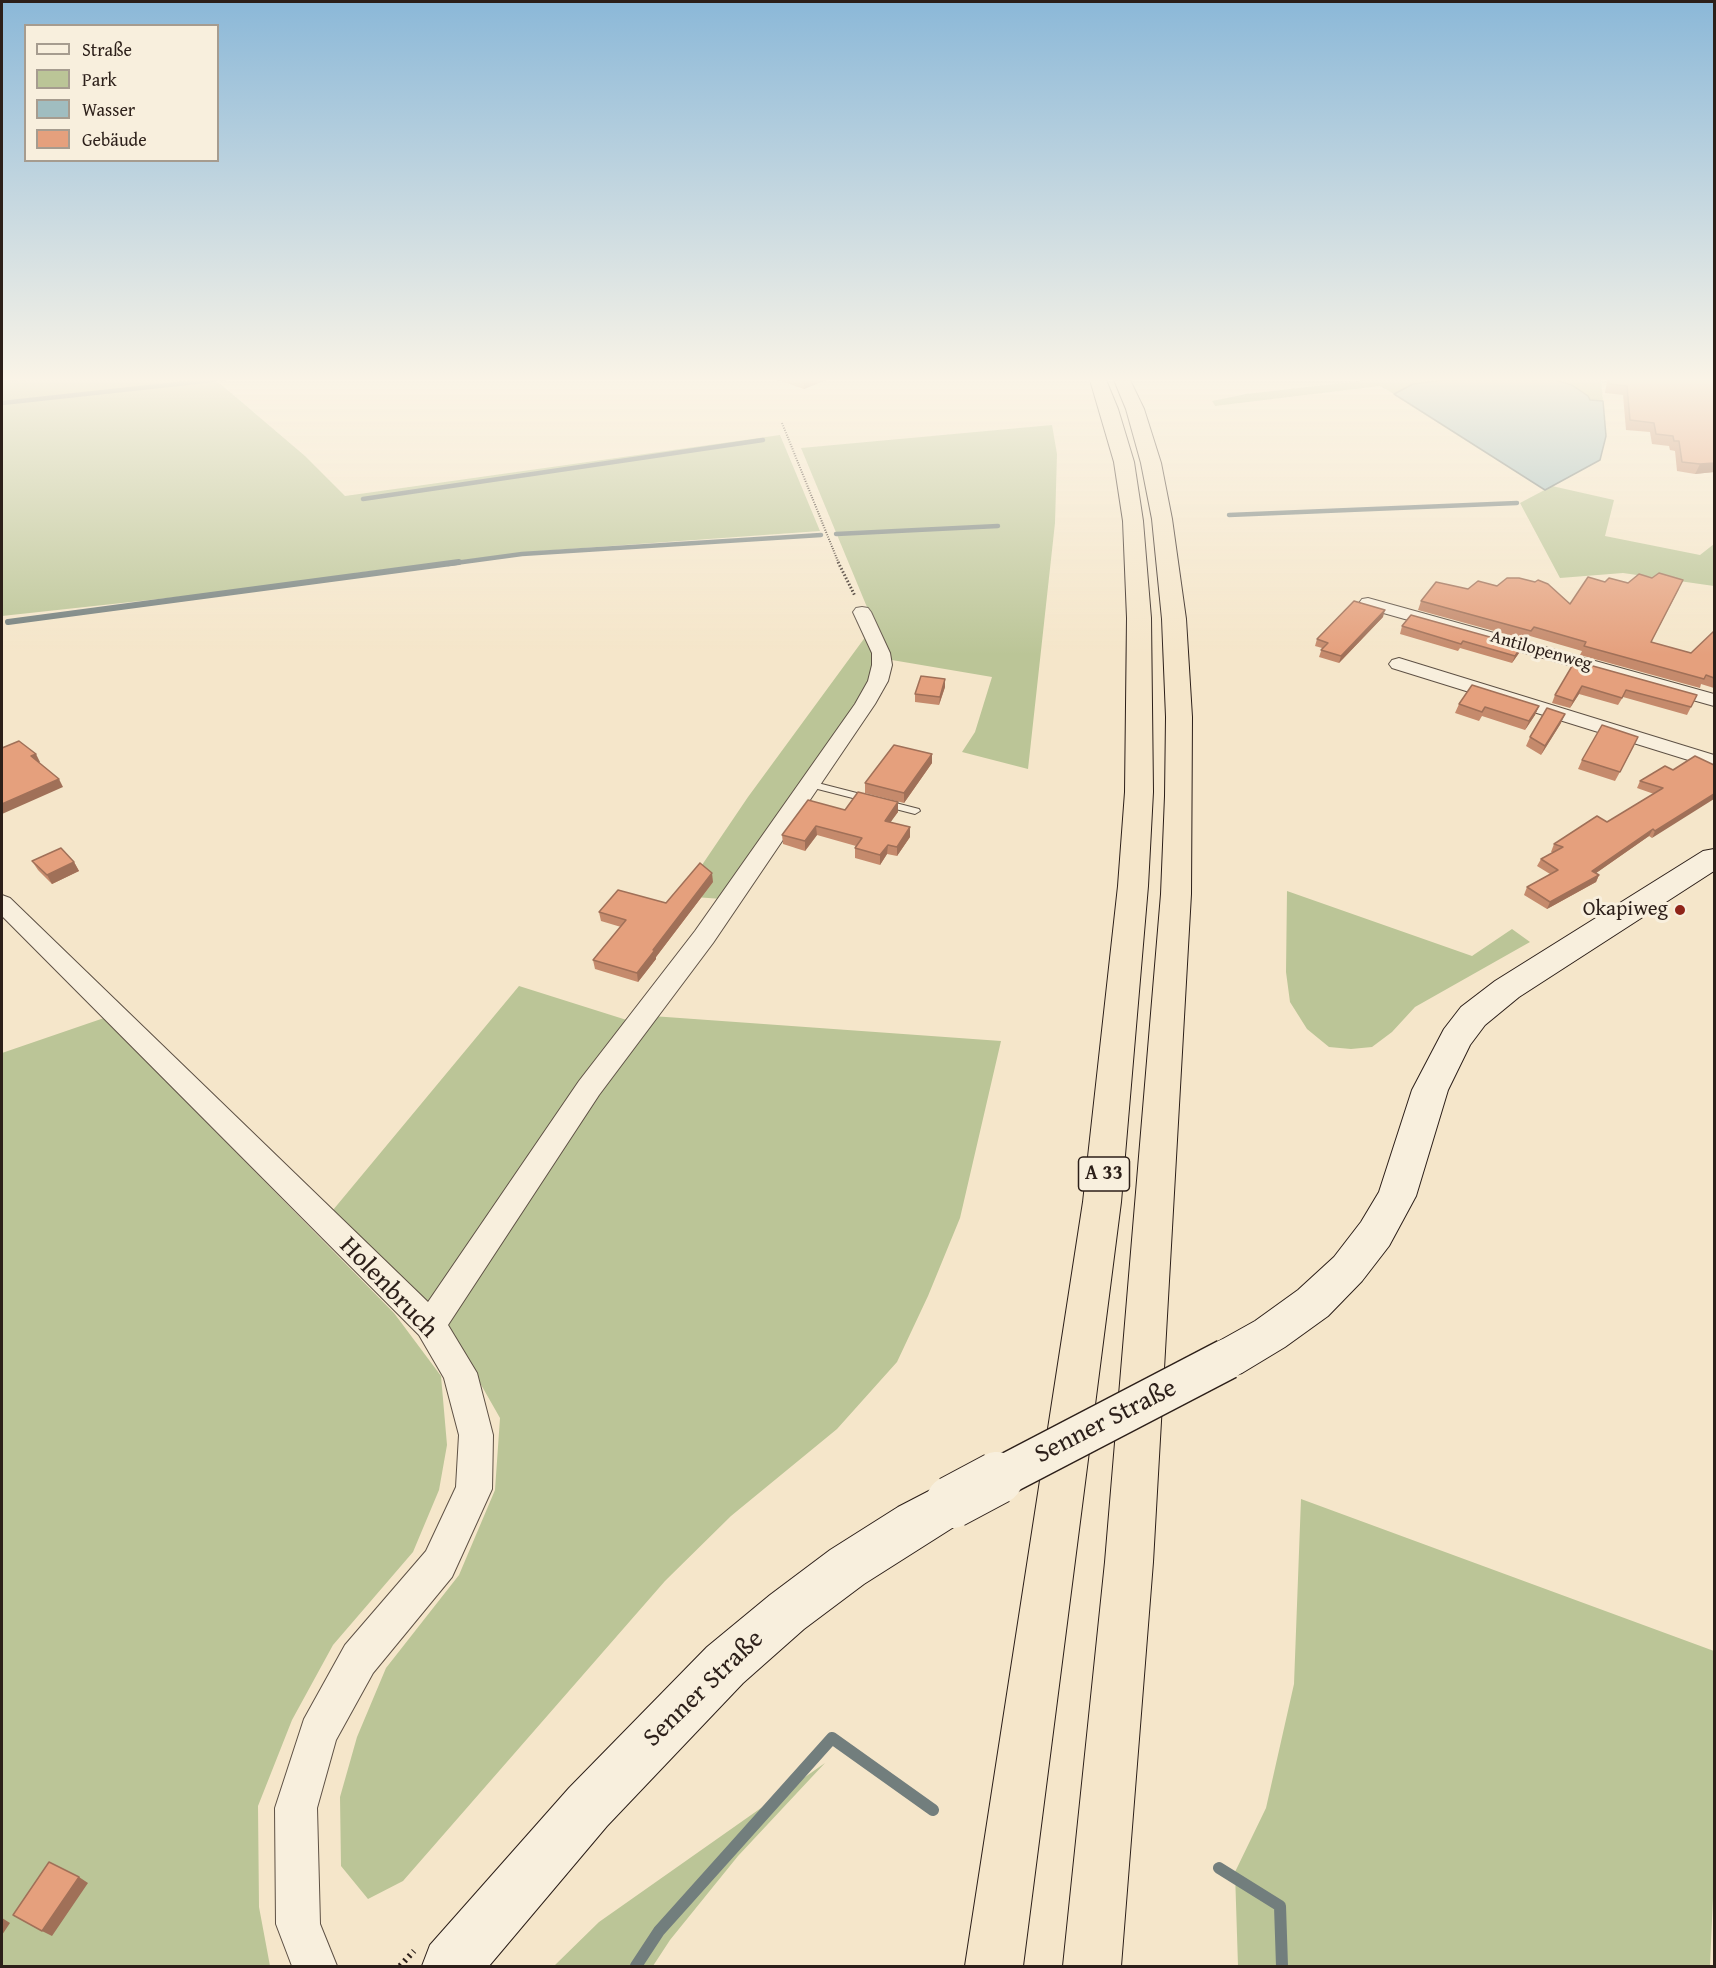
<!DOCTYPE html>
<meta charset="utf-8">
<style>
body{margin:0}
#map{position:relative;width:1716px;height:1968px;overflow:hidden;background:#f5e6ca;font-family:"Gentium Book Plus",serif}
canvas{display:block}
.frame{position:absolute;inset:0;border:3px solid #2c1f19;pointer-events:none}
.legend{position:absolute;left:24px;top:24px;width:195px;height:138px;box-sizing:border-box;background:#f8efdd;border:2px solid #a69c8f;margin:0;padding:8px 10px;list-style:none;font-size:18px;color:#2c1f19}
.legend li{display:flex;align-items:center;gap:12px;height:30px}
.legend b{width:30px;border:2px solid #a69c8f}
</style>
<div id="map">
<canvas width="1716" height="1968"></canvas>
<div class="frame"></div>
<ul class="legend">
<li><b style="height:8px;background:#f8efdd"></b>Straße</li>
<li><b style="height:16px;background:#bbc597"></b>Park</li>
<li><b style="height:16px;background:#a0bdc0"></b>Wasser</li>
<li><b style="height:16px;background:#e5a07d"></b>Gebäude</li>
</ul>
</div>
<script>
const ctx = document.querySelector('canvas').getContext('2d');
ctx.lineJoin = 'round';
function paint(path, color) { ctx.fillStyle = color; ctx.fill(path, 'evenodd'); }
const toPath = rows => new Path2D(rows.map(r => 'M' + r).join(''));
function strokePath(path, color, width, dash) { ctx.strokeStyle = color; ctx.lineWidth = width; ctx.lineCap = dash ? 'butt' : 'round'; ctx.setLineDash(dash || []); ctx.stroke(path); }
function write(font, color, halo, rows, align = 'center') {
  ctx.font = font + ' "Gentium Book Plus",serif'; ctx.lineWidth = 6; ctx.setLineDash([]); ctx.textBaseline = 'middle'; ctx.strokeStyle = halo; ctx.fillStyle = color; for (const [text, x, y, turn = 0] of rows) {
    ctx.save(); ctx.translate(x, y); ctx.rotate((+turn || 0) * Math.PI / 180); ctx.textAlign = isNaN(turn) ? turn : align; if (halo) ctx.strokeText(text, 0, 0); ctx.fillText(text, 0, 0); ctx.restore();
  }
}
paint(toPath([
 [2,380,227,380,217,381,305,456,345,496,780,435,820,531,541,551,355,573,356,576,288,585,2,616],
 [1368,380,1446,380,1413,384,1394,394,1380,386,1215,406,1212,401,1246,394],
 [1555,380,1601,380,1603,401,1589,400,1572,385],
 [1052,425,1057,454,1055,523,1028,769,962,752,975,732,992,677,886,659,886,653,801,448],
 [1552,486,1614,500,1605,536,1700,555,1714,544,1714,586,1623,573,1560,578,1520,503],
 [866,636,876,654,873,681,722,899,681,896,748,797],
 [1287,891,1472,956,1512,929,1530,942,1415,1007,1392,1032,1372,1047,1351,1049,1329,1047,1307,1029,1290,1002,1286,972],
 [519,986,633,1022,433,1307,333,1210],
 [652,1016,1001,1041,960,1218,928,1296,897,1362,837,1429,731,1516,665,1581,403,1881,368,1899,341,1866,340,1797,357,1737,386,1668,459,1575,495,1490,500,1418,443,1318],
 [104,1018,394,1313,441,1376,447,1445,439,1490,413,1552,333,1645,292,1720,258,1806,259,1907,270,1966,2,1966,2,1053],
 [1301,1499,1714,1651,1714,1875,1710,1966,1238,1966,1235,1872,1266,1808,1294,1684],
 [825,1763,738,1856,670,1940,653,1966,554,1966,599,1922]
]), '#bbc597');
const water = toPath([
 [1446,380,1555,380,1572,385,1588,396,1590,400,1603,401,1606,436,1600,460,1545,490,1394,394,1413,384,1446,380]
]);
paint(water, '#a0bdc0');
strokePath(water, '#727e7d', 1.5);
strokePath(toPath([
 [2,403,214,380],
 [363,499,763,440],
 [1229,515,1517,503],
 [836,534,998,526],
 [448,564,522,554,821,535]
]), '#727e7d', 4.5);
strokePath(toPath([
 [8,622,459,562]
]), '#727e7d', 6);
strokePath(toPath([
 [1219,1868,1280,1906,1282,1966],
 [636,1966,659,1931,832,1738,933,1810]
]), '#727e7d', 12);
const lane = toPath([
 [810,781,919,809,920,811,915,814,806,786,806,782,810,781]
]);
const street = toPath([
 [1368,598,1714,694,1714,706,1362,607,1359,603,1362,599,1368,598],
 [862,607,868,608,871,612,890,653,892,665,888,681,875,704,713,943,599,1095,448,1325,477,1373,493,1435,492,1489,452,1577,373,1673,336,1740,317,1808,320,1924,337,1966,292,1966,276,1924,275,1808,304,1719,345,1645,426,1551,456,1487,459,1435,444,1378,419,1335,2,916,2,895,10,898,428,1302,579,1081,695,931,855,704,868,681,872,665,872,653,853,612,856,608,862,607],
 [1399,658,1714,755,1714,768,1392,668,1389,664,1392,660,1399,658]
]);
const secondary = toPath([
 [1714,849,1714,871,1519,997,1485,1025,1470,1045,1448,1090,1416,1196,1389,1246,1362,1281,1328,1316,1285,1347,1242,1373,1227,1378,1212,1373,1206,1359,1212,1345,1255,1321,1298,1290,1334,1257,1361,1222,1379,1192,1412,1090,1444,1029,1461,1007,1495,981,1703,851,1714,849],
 [952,1479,968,1486,975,1502,968,1518,864,1584,804,1629,743,1683,607,1826,489,1966,422,1966,430,1945,569,1788,707,1647,770,1595,830,1550,898,1507,952,1479]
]);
const highway = toPath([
 [1090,380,1106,380,1118,409,1134,462,1143,521,1151,618,1153,792,1148,886,1121,1202,1023,1966,965,1966,1083,1202,1118,886,1125,792,1127,618,1123,521,1114,462,1090,380],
 [1114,380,1130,380,1144,409,1161,463,1172,519,1186,619,1192,717,1191,894,1153,1562,1121,1966,1063,1966,1105,1562,1161,894,1165,796,1166,717,1162,619,1152,519,1141,463,1126,409,1114,380]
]);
strokePath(lane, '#5e5145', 2);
strokePath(street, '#5e5145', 2);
strokePath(secondary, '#2c1f19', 2);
strokePath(highway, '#2c1f19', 2);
strokePath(toPath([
 [2,381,29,380],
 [782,423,839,564]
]), '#2c1f19', 2, [1, 1.5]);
strokePath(toPath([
 [838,562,855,596]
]), '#2c1f19', 3, [1.5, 2]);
strokePath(toPath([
 [400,1966,414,1951]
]), '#2c1f19', 6, [2, 4.5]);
paint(lane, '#f8efdd');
paint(street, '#f8efdd');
paint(secondary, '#f8efdd');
paint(highway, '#f5e6ca');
const secondaryBridgeFar1 = toPath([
 [995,1480,1227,1359]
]);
const secondaryBridge = toPath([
 [952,1502,997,1478]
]);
strokePath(secondaryBridgeFar1, '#2c1f19', 43, []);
strokePath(secondaryBridge, '#2c1f19', 54, []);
strokePath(secondaryBridgeFar1, '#f8efdd', 40);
strokePath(secondaryBridge, '#f8efdd', 52);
paint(toPath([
 [777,380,826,380,804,389],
 [1607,380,1714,380,1714,472,1695,474,1677,471,1675,451,1670,450,1669,446,1652,444,1650,432,1626,430,1623,395,1605,393],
 [1605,582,1679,589,1651,642,1691,653,1714,631,1714,688,1701,684,1700,688,1580,655,1582,651,1530,636,1527,640,1418,610,1421,601,1468,589,1570,604],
 [1383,617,1339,663,1319,657,1322,648,1315,646,1317,639],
 [1402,626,1519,653,1512,663,1460,648,1458,651,1400,634],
 [1575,661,1697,695,1687,715,1623,697,1618,705,1579,694,1570,708,1552,703,1555,695],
 [945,687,939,705,915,702,915,694],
 [1459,704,1539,706,1535,715,1525,730,1482,716,1479,721,1455,713],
 [1561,723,1541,755,1526,746,1530,737],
 [1634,746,1615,781,1578,769,1582,760],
 [932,754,932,763,904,803,865,793,865,783],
 [1695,756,1652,838,1649,836,1596,873,1599,875,1596,882,1547,909,1524,895,1527,887,1550,874,1537,866,1541,859,1553,852,1551,852,1554,844,1607,822,1654,794,1637,788,1640,781,1673,770],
 [898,802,898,812,890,822,910,837,897,856,887,854,880,865,855,858,855,848,856,846,817,835,805,851,783,844,782,835,845,810],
 [32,861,74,862,79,871,52,884,38,870],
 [713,882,656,957,656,959,638,982,595,969,593,960,621,927,601,921,599,912,666,903]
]), '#c58a6c');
paint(toPath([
 [809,380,826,380,804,389,804,382],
 [1714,463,1714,472,1695,474,1700,464],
 [1385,610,1383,617,1339,663,1341,656],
 [1522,646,1519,653,1512,663,1515,656],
 [945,679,945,687,939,705,940,697],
 [1582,686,1579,694,1570,708,1573,701],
 [1539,706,1535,715,1525,730,1529,721],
 [1565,714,1561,723,1541,755,1545,746],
 [36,754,40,762,35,764,31,756],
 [932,754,932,763,904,803,904,793],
 [59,779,63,787,2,814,2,804],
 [1714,794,1714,799,1652,838,1655,831],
 [898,802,898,812,885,830,885,821],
 [816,826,817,835,805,851,805,841],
 [910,827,910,837,897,856,897,847],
 [1653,829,1649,836,1589,878,1592,871],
 [888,845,887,854,880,865,880,855],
 [74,862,79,871,52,884,47,875],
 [712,873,713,882,656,957,656,959,638,982,637,973,653,950],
 [1599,875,1596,882,1547,909,1550,902],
 [79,1877,88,1883,52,1936,42,1931],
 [2,1918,10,1923,2,1935]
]), '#a07058');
const building = toPath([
 [797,380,809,380,804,382,797,380],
 [1609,380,1714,380,1714,463,1700,464,1682,462,1679,441,1674,441,1673,436,1656,434,1654,423,1630,420,1627,386,1609,384,1609,380],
 [1659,573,1683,580,1651,642,1691,653,1714,631,1714,678,1706,675,1704,679,1584,646,1586,642,1534,627,1531,631,1421,601,1436,582,1468,589,1478,581,1497,586,1507,578,1519,578,1535,582,1538,580,1548,584,1570,604,1588,577,1605,582,1609,578,1628,583,1639,574,1652,578,1659,573],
 [1354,601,1385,610,1341,656,1321,650,1328,643,1317,639,1354,601],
 [1411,615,1522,646,1515,656,1463,641,1461,644,1402,626,1411,615],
 [1575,661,1697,695,1691,707,1626,690,1622,698,1582,686,1573,701,1555,695,1575,661],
 [921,676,945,679,940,697,915,694,921,676],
 [1472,685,1539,706,1529,721,1485,707,1482,712,1459,704,1472,685],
 [1547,708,1565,714,1545,746,1530,737,1547,708],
 [1602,725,1638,737,1620,772,1582,760,1602,725],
 [19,741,36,754,31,756,59,779,2,804,2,748,19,741],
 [894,745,932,754,904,793,865,783,894,745],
 [1695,756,1714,765,1714,794,1655,831,1653,829,1592,871,1599,875,1550,902,1527,887,1558,870,1541,859,1563,847,1554,844,1597,816,1607,822,1663,788,1640,781,1665,766,1673,770,1695,756],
 [858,792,898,802,885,821,910,827,897,847,888,845,880,855,855,848,862,838,816,826,805,841,782,835,808,800,845,810,858,792],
 [61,848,74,862,47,875,32,861,61,848],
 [700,863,712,873,653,950,655,950,637,973,593,960,626,920,599,912,618,890,666,903,700,863],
 [49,1862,79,1877,42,1931,13,1915,49,1862]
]);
paint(building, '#e5a07d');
strokePath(building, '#a07058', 1.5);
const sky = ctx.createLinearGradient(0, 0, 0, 655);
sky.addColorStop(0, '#8bb8d8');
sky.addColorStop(0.58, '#faf4e7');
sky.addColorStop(1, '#faf4e700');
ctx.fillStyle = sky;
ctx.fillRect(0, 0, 1716, 655);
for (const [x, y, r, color] of [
 [1680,910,6,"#8f2418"]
]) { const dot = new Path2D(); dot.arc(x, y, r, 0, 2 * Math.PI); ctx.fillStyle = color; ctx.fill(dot); strokePath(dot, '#f8efdd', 2); }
write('18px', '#2c1f19', '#f8efdd', [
 ["Antilopenweg",1541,651,16]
]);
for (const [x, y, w] of [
 [1104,1174,51]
]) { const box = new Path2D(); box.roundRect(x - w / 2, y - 17, w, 34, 4.5); ctx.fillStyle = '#f8efdd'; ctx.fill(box); strokePath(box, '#2c1f19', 1.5); }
write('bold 20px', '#2c1f19', null, [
 ["A 33",1104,1174]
]);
write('21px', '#2c1f19', '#f8efdd', [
 ["Okapiweg",1668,910]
], 'right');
write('26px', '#2c1f19', '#f8efdd', [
 ["Holenbruch",388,1288,46],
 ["Senner Straße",1106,1422,-27],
 ["Senner Straße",704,1689,-44]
]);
</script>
